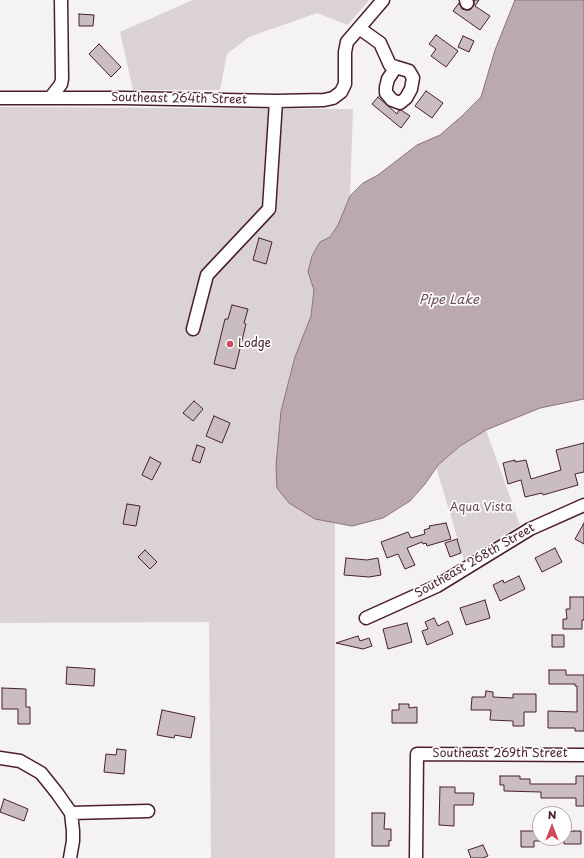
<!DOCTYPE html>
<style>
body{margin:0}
#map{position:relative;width:584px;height:858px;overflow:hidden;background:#f4f2f2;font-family:"Playpen Sans",sans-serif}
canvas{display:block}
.north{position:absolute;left:532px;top:806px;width:40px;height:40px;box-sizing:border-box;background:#fff;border:1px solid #b7a5aa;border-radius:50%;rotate:0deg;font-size:11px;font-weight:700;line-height:16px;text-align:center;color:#4a1f2b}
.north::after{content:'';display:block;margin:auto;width:14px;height:18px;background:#d1495b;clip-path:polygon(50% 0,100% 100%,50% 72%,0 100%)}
</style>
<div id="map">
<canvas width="584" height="858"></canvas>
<div class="north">N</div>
</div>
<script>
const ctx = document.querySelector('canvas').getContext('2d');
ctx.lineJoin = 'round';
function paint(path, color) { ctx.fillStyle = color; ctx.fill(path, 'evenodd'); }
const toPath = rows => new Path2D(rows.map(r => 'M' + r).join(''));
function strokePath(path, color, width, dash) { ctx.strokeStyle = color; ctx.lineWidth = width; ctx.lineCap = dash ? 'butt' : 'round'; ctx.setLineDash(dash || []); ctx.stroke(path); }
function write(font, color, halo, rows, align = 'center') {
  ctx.font = font + ' "Playpen Sans",sans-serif'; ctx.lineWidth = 3.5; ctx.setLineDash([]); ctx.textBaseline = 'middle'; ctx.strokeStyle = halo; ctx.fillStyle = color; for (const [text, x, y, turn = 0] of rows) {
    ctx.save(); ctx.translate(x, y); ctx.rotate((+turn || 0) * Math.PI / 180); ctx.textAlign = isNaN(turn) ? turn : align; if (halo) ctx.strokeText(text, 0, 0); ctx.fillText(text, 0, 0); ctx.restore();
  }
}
paint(toPath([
 [193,0,369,0,348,25,317,13,249,37,227,54,220,90,133,90,120,32],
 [0,107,353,109,350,196,338,225,330,237,320,242,312,256,308,272,314,290,311,316,295,357,281,411,315,518,335,522,335,858,211,858,209,622,0,623],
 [486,430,520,525,464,560,436,467,460,446]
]), '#dbd2d5');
const water = toPath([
 [515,0,584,0,584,399,540,408,486,430,460,446,438,465,425,484,410,501,383,518,352,526,315,519,289,503,277,488,276,465,281,411,295,357,311,316,314,290,308,272,312,256,320,242,330,237,338,225,350,196,363,183,378,175,417,145,440,135,463,115,481,97,495,50,515,0]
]);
paint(water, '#baa9ae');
strokePath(water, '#8d727a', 1);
const building = toPath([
 [474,0,479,0,475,6,490,16,480,30,453,11,459,3,462,9,466,10,470,10,474,5,474,0],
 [79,14,94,15,93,26,79,26,79,14],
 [436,35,458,51,446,67,431,56,436,49,429,44,436,35],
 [463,36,474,41,469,52,458,47,463,36],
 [99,44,121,67,111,77,89,54,99,44],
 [426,91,443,103,432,118,415,106,426,91],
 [378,97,397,114,399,110,401,110,410,116,401,128,372,104,378,97],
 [259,238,272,242,266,264,253,260,259,238],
 [232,305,248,309,244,323,246,324,235,369,214,364,225,319,228,319,232,305],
 [194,401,203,409,193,421,183,413,194,401],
 [214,416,230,423,222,443,206,436,214,416],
 [584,443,584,472,575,474,578,485,543,495,542,493,525,497,521,480,508,484,503,463,515,460,515,462,526,460,531,479,561,470,556,450,584,443],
 [197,445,205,448,200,463,192,460,197,445],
 [150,457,161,463,152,480,142,475,150,457],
 [127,504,140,506,136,526,123,524,127,504],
 [446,523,451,539,427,546,426,543,423,544,422,542,407,548,415,565,405,569,398,554,387,558,381,542,408,532,411,538,425,534,424,530,430,528,429,526,446,523],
 [584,523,584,544,575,539,584,523],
 [457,539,461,553,450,557,445,543,457,539],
 [555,548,562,562,542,572,535,558,555,548],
 [145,550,157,562,150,569,138,557,145,550],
 [346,558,367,560,378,558,381,575,369,577,344,575,346,558],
 [519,576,525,589,500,601,493,585,503,580,504,583,519,576],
 [570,597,584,597,584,620,582,620,582,629,563,629,563,619,567,619,566,609,570,609,570,597],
 [485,600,490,618,466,625,460,608,485,600],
 [434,618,438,626,448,621,453,634,427,645,422,631,428,629,425,622,434,618],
 [407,623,412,642,388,649,383,629,407,623],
 [552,635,564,635,564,647,552,647,552,635],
 [358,636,360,641,369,638,372,646,363,649,336,643,358,636],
 [67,667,95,669,94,686,66,684,67,667],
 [549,670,566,670,566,675,584,675,584,731,575,731,575,728,548,728,548,711,577,712,577,686,575,686,575,684,549,684,549,670],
 [2,688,26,689,26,707,30,707,30,724,18,724,18,709,2,709,2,688],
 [486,691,493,692,493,697,513,698,513,694,536,694,536,712,524,712,524,726,513,726,513,721,490,720,491,710,471,710,472,697,485,697,486,691],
 [399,704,409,704,409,708,417,707,417,723,392,723,392,710,399,710,399,704],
 [162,710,195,717,191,738,175,735,174,738,157,735,162,710],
 [117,749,126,750,124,774,104,772,106,754,116,755,117,749],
 [500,776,520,776,520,779,530,779,530,784,576,784,576,776,584,776,584,806,576,806,576,798,541,798,541,792,504,791,504,785,500,785,500,776],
 [440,787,455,787,455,793,474,793,473,805,454,805,454,826,439,825,440,787],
 [4,799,28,809,24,821,0,812,4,799],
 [372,813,385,813,384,829,391,829,391,841,389,840,389,846,372,846,372,813],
 [521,831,540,831,540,841,534,841,534,847,521,847,521,831],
 [574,831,581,831,581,844,564,844,564,832,574,831],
 [483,845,488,856,483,858,471,858,468,850,483,845]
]);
paint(building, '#cabdc1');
strokePath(building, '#4a1f2b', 1);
const minor = toPath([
 [466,0,467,3],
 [359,28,380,43,390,65,396,67,409,71,413,78,411,89,406,98,400,103,392,100,386,93,386,87,388,79,396,67],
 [51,97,61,84,62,79,61,0],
 [0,98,123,98,276,101,324,100,333,98,341,92,345,84,345,52,347,42,383,0],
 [193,329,207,275,269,209,276,101],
 [366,618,437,586,530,529,584,505],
 [0,758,20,761,41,773,57,793,71,813,148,811],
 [70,858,73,841,73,831,71,813],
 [416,858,417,754,584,755]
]);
strokePath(minor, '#4a1f2b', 15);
strokePath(minor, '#fff', 12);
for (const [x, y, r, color] of [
 [230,344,4,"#d1495b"]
]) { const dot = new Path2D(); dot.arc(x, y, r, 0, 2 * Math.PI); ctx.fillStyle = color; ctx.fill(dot); strokePath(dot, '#fff', 1.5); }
write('12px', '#4a1f2b', '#fff', [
 ["Southeast 264th Street",179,99,1],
 ["Southeast 268th Street",475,561,-30],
 ["Southeast 269th Street",500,754]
]);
write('12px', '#4a1f2b', '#fff', [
 ["Lodge",238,344]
], 'left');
write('12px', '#6e4c56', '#fff', [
 ["Aqua Vista",481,508]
]);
write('italic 13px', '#714f59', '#fff', [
 ["Pipe Lake",449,300]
]);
</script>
